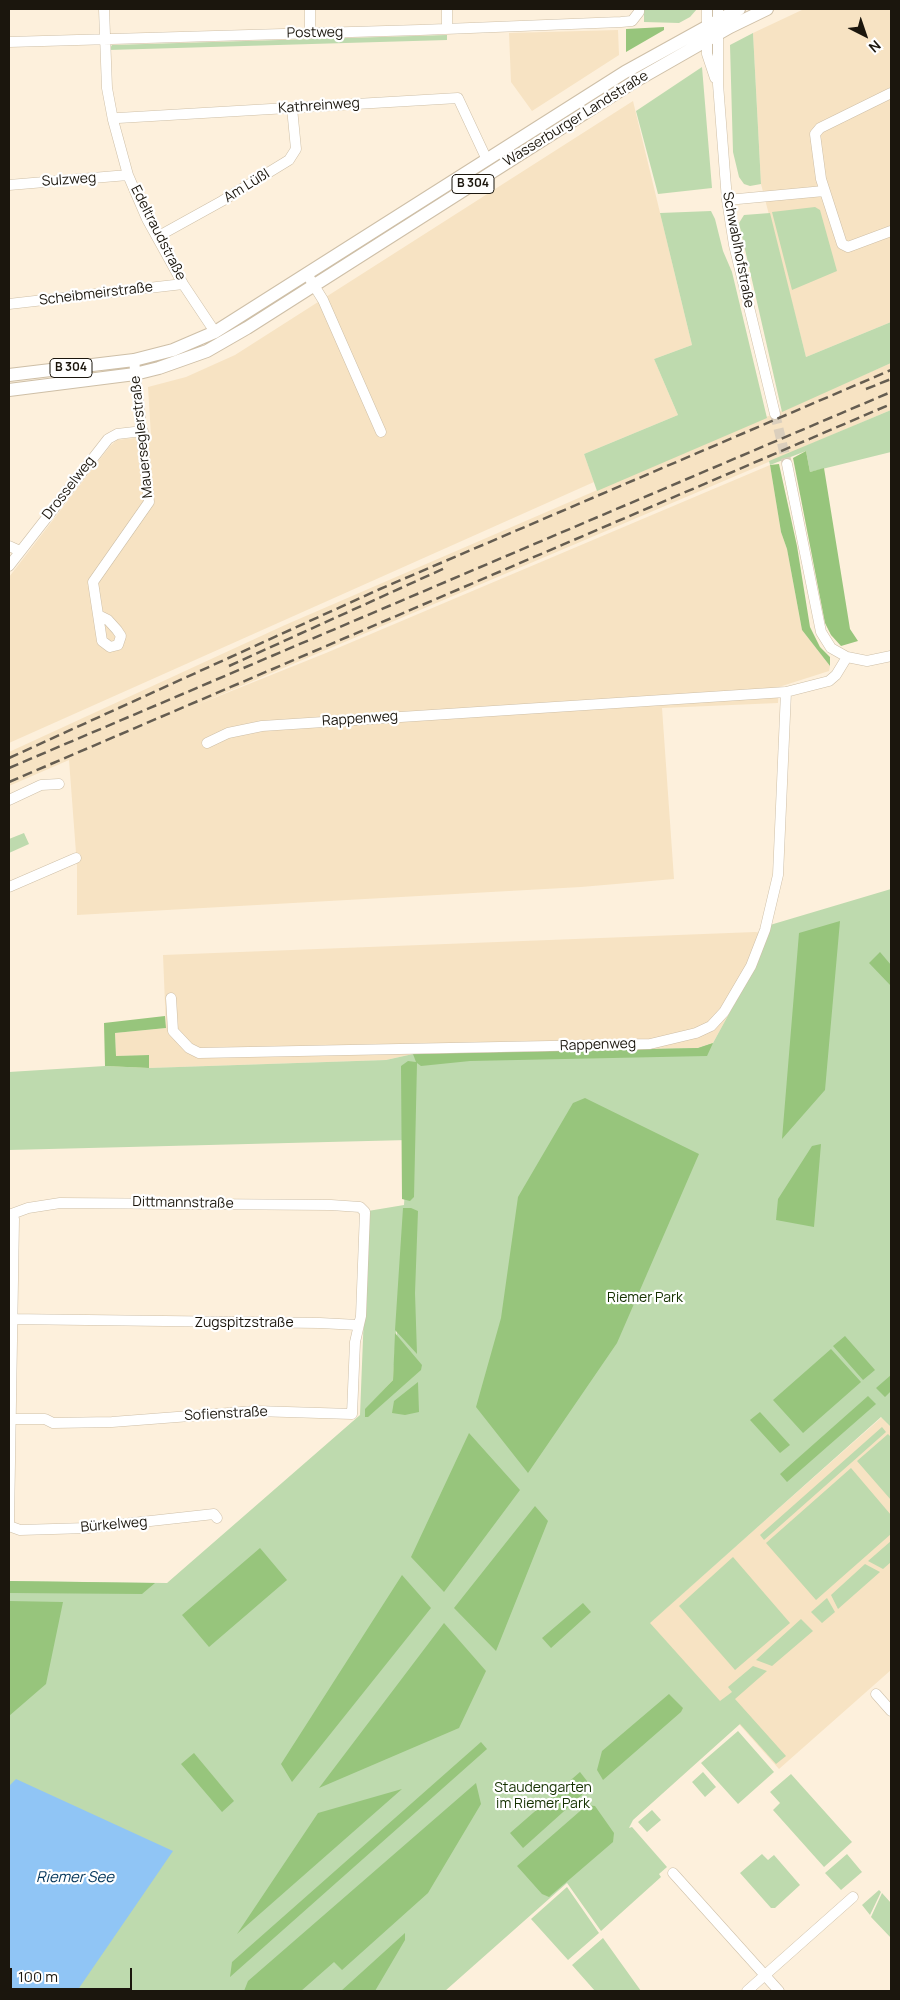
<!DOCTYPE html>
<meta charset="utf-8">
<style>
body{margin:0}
#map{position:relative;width:900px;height:2000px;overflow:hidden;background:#fdf0dc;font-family:Manrope,sans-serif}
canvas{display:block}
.frame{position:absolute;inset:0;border:10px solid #1b160d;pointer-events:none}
.north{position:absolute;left:840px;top:10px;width:50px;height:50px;-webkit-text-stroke:4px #fff;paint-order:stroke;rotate:139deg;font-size:14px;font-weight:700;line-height:20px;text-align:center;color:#1b160d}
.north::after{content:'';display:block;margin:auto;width:18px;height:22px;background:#1b160d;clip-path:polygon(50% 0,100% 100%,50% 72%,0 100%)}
.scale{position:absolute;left:10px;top:1968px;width:122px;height:22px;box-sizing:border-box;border:2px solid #1b160d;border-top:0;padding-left:6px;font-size:15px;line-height:18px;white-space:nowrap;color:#1b160d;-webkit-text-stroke:4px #fff;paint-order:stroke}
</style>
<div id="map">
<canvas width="900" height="2000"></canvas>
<div class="frame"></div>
<div class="north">N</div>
<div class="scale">100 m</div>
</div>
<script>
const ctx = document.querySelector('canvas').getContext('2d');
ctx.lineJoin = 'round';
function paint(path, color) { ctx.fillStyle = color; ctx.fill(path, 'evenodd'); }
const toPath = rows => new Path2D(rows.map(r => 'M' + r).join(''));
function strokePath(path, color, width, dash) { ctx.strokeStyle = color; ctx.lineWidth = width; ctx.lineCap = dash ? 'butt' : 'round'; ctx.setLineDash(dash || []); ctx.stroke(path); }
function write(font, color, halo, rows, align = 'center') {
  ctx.font = font + ' Manrope,sans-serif'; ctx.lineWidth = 4.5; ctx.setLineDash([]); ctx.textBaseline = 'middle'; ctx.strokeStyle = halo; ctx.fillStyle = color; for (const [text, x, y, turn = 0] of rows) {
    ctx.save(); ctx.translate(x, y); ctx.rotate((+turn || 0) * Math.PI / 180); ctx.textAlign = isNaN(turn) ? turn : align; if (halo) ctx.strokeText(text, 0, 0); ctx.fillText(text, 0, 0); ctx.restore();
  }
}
paint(toPath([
 [804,9,891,9,891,322,806,357,761,184,753,33],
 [618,30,619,55,532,111,511,82,509,33],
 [633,101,692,345,654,359,678,415,584,454,594,482,9,743,9,577,110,446,117,440,151,436,148,387,186,377,235,355],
 [891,363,891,410,194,706,326,653,770,465,781,532,787,549,802,630,830,666,829,671,779,687,778,703,662,708,674,879,581,887,77,915,77,866,69,760,9,786,9,752,285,625],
 [755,932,767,933,754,968,713,1043,698,1048,413,1054,386,1060,149,1068,148,1055,116,1056,115,1033,166,1028,163,955],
 [882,1417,891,1427,891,1670,779,1769,649,1623]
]), '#f7e3c3');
paint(toPath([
 [644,9,697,9,690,17,679,23,644,22],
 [753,33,761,184,750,186,744,184,739,177,733,152,730,45],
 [447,35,447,40,109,50,112,45],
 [702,67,712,188,658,194,636,111],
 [815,207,820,210,837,271,792,290,772,212],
 [711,211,715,219,723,251,732,272,767,418,597,491,584,454,678,415,654,359,692,345,660,213],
 [770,213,806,357,891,322,891,363,782,412,739,223,744,215],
 [891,410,891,452,810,472,806,451,770,465,769,461],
 [24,833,29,844,9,853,9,839],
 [891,889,891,1427,881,1417,650,1623,720,1701,732,1692,728,1687,753,1666,767,1671,735,1699,786,1756,776,1764,740,1724,633,1820,629,1828,632,1827,667,1867,659,1874,661,1877,601,1931,567,1883,445,1991,9,1991,9,1581,167,1583,360,1415,368,1211,404,1205,408,1140,9,1150,9,1072,105,1066,149,1068,386,1060,413,1054,698,1048,713,1043,754,968,770,925],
 [404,1207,394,1381,365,1410,393,1380],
 [882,1427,886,1432,764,1540,760,1535],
 [888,1434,891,1437,891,1500,857,1461],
 [851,1468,891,1515,891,1534,816,1600,766,1543],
 [891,1541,891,1562,883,1569,868,1561],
 [733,1557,790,1623,735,1670,679,1606],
 [865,1564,880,1572,838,1609,831,1595],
 [827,1598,835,1612,822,1623,811,1612],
 [801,1619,813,1631,772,1666,756,1660],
 [738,1731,774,1772,738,1804,701,1763],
 [703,1772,716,1787,705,1797,692,1782],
 [791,1774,852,1842,824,1867,773,1810,780,1803,770,1792],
 [652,1810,661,1820,647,1832,638,1822],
 [762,1854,768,1860,774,1855,800,1885,775,1908,771,1908,740,1873],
 [847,1854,862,1872,841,1890,825,1873],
 [567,1887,599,1933,568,1960,531,1919],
 [879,1890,881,1892,870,1915,862,1905],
 [882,1893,891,1903,891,1938,871,1917],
 [603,1938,641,1991,595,1991,572,1965]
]), '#bedaae');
paint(toPath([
 [664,27,664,30,626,52,626,29],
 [806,451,810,472,824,468,850,629,858,641,841,646,831,635,825,623,793,458],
 [779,464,797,546,810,627,820,647,830,657,830,666,802,630,787,549,781,532,770,465],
 [840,921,825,1090,782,1139,799,933],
 [880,952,891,965,891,986,869,963],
 [165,1016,166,1028,115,1033,116,1056,149,1055,149,1068,105,1066,104,1023],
 [713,1043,707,1056,470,1061,421,1066,417,1063,414,1197,410,1201,402,1199,401,1066,408,1061,416,1062,413,1054,698,1048],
 [585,1098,699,1154,617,1343,528,1473,476,1407,501,1318,518,1197,573,1103],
 [821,1144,814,1227,776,1220,778,1199,812,1146],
 [403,1208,411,1208,418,1211,415,1293,417,1354,395,1330],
 [395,1333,422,1365,421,1370,368,1417,365,1417,365,1409,393,1380],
 [845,1336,875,1370,863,1380,833,1346],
 [831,1349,861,1382,803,1433,773,1400],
 [891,1375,891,1391,885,1397,876,1388],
 [418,1382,419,1412,405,1415,392,1413,394,1401],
 [868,1396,876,1404,787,1482,780,1474],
 [760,1412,790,1445,780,1453,750,1420],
 [469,1433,520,1490,444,1592,411,1557],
 [535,1506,548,1521,496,1651,454,1608],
 [260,1548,287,1580,209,1647,182,1615],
 [402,1575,431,1608,292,1782,281,1764],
 [9,1581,155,1583,142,1594,9,1593],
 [9,1601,63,1602,46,1684,9,1716],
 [583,1603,591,1612,551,1648,542,1638],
 [444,1623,486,1671,459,1728,319,1788],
 [669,1694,683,1708,681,1712,603,1780,597,1770,602,1751],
 [481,1742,487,1749,230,1977,232,1962],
 [194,1753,234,1801,222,1812,181,1764],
 [580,1772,587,1781,582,1795,523,1848,510,1833],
 [476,1783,481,1804,428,1893,342,1970,334,1962,301,1991,244,1991,248,1981],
 [402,1789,237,1934,318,1813],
 [587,1805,595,1806,614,1833,613,1842,549,1897,542,1894,517,1866],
 [405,1933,405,1940,375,1991,341,1991]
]), '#97c57c');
paint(toPath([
 [16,1779,173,1851,77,1991,9,1991,9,1786]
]), '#90c5f5');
strokePath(toPath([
 [775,414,787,464]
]), '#dbcfbd', 10, [10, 5]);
const minor = toPath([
 [104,9,107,88,113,120,128,175,147,219,183,284,215,332],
 [707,9,707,54,715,78],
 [718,9,718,84,727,200,734,245,775,414],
 [447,29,447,9],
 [310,32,310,9],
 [9,42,420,30,621,22,632,21,639,12,639,9],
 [891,93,820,128,815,134,821,179,842,244,848,247,891,231],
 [113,120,118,118,458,98,487,160],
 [9,185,128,175],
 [727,200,824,191],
 [157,237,222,201,289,160,296,149,292,108],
 [310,279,323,300,381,432],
 [9,304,183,284],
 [787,464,821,632,831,648,847,657,867,661,891,656],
 [9,546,20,551],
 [9,566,108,439,117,434,143,431],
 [100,616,108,620,117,630,121,636,118,645,110,647,102,641,93,582,149,502,134,360],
 [207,743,228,733,262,726,786,692,829,681,836,675,847,657],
 [9,800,41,785,59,784],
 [9,887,76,858],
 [171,998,173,1031,189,1048,199,1053,650,1044,696,1033,711,1026,724,1012,751,966,765,930,778,875,786,692],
 [9,1215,28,1208,60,1203,331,1205,360,1207,365,1212,361,1316,355,1342,352,1414,255,1411,112,1422,53,1423,45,1419,12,1419],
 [9,1319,320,1323,358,1325],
 [9,1522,14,1219,12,1214],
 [9,1526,20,1530,87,1528,214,1514,217,1518],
 [876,1694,891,1711],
 [673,1873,779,1991],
 [747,1991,853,1897]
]);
const major = toPath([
 [9,375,134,360,173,350,215,332,625,72,739,9],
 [9,390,135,374,159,368,207,351,247,328,632,83,730,27,767,9]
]);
strokePath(minor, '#cebfa7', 11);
strokePath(major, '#cebfa7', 14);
strokePath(minor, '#fff', 10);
strokePath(major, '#fff', 12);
strokePath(toPath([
 [866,389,891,379],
 [229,666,445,568],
 [9,758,380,589,891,370],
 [9,768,891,392],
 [9,782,891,404]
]), '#655d51', 2.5, [10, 5]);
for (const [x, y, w] of [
 [473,184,42],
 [71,368,42]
]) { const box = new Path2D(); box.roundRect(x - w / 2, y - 9.5, w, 19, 4); ctx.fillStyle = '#fff'; ctx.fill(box); strokePath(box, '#1b160d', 1); }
write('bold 12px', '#1b160d', null, [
 ["B 304",473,184],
 ["B 304",71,368]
]);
write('14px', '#1b160d', '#fff', [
 ["Postweg",315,33,-1],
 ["Kathreinweg",319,106,-4],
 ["Wasserburger Landstraße",576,119,-32],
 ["Sulzweg",69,180,-4],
 ["Am Lüßl",247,186,-32],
 ["Edeltraudstraße",158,233,63],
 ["Schwablhofstraße",738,250,79],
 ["Scheibmeirstraße",96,294,-7],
 ["Mauerseglerstraße",142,437,-96],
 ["Drosselweg",69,488,-52],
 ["Rappenweg",360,719,-4],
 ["Rappenweg",598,1045,-2],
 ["Dittmannstraße",183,1203,1],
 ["Zugspitzstraße",244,1323],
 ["Sofienstraße",226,1414,-3],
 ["Bürkelweg",114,1525,-5]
]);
write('14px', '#153100', '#fff', [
 ["Riemer Park",645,1298],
 ["Staudengarten",543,1788],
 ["im Riemer Park",543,1804]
]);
write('italic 15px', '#003459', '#fff', [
 ["Riemer See",75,1878]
]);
</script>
